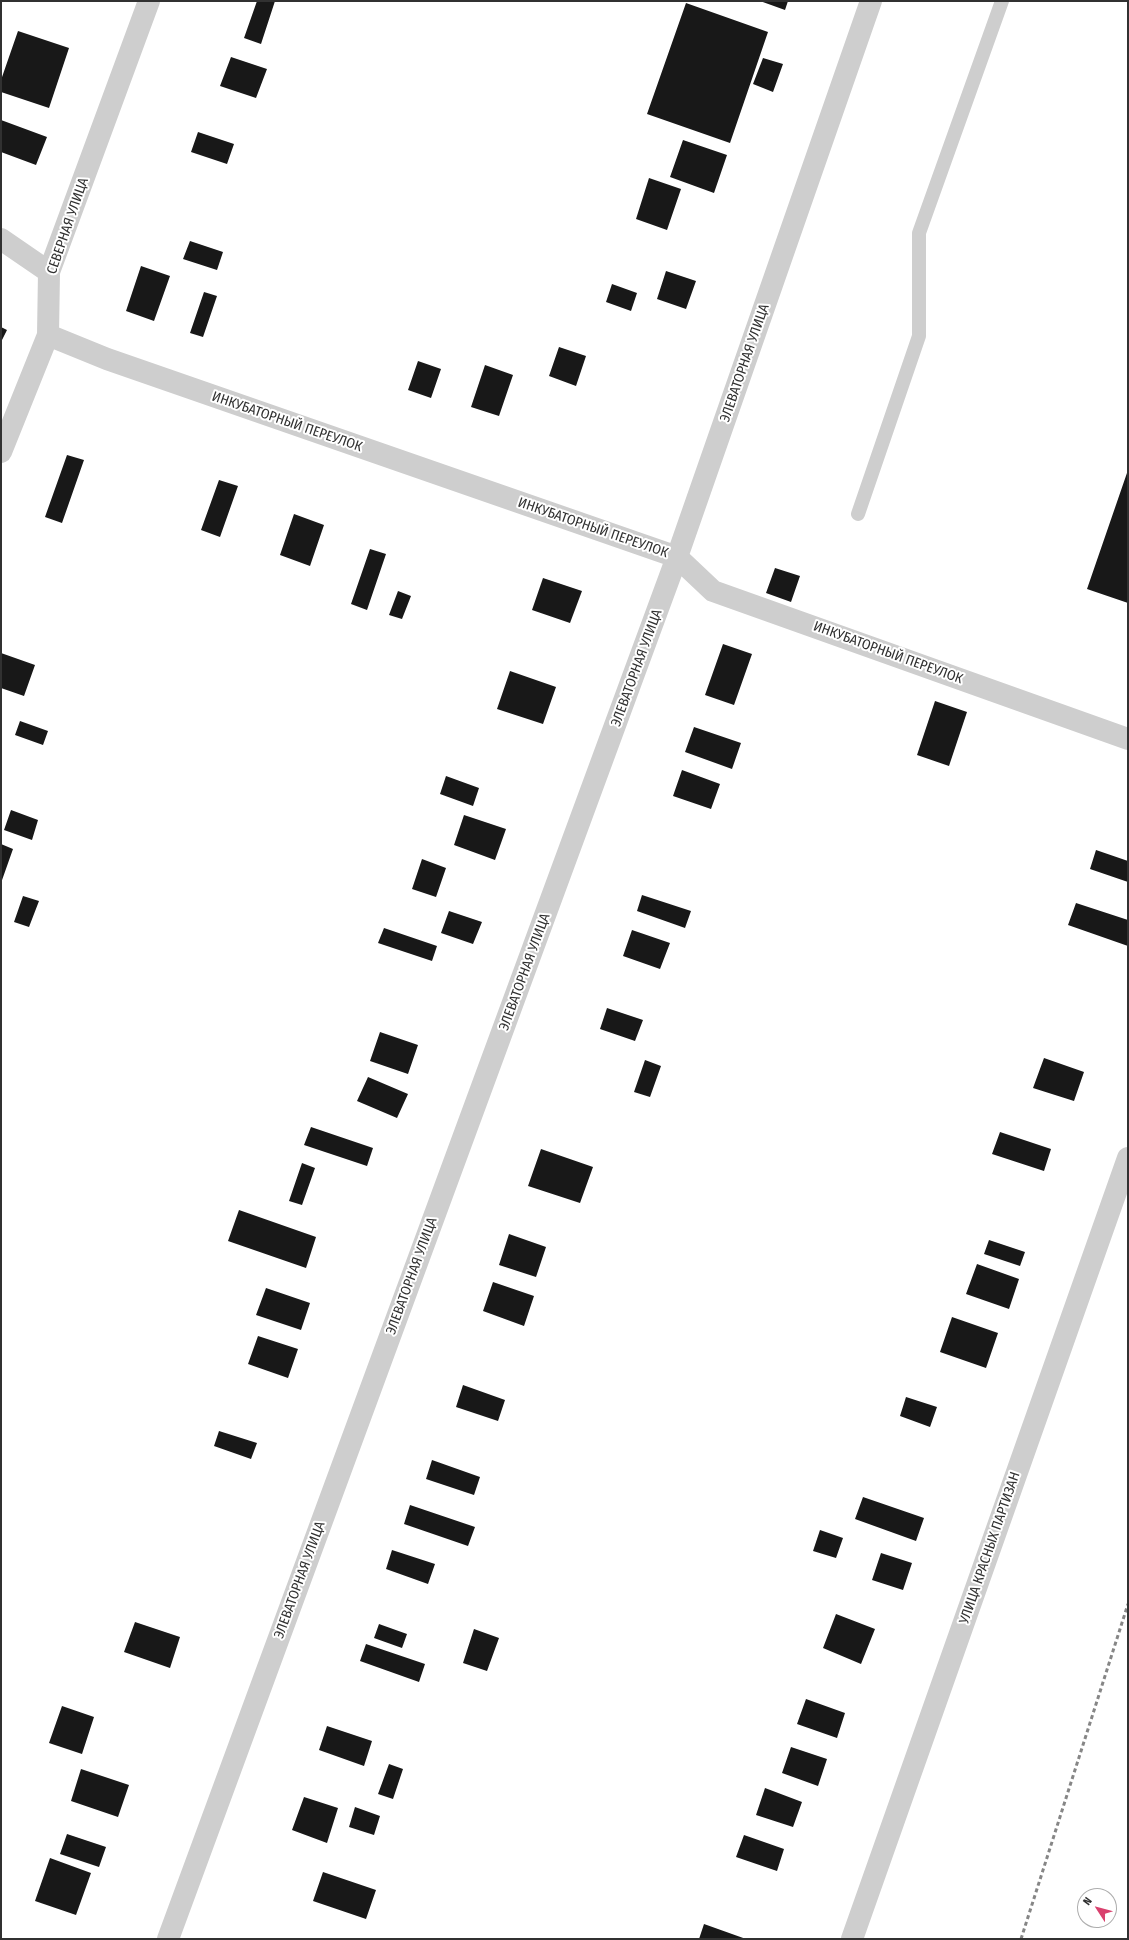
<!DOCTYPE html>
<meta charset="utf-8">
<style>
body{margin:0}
#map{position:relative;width:1129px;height:1940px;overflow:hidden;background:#fff;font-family:"Fira Sans Condensed",sans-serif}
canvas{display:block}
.frame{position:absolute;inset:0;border:2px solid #313131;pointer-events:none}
.north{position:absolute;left:1077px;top:1888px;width:40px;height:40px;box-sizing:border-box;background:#fff;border:1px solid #adadad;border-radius:50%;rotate:306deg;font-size:11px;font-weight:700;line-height:16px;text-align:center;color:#313131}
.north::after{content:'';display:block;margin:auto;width:14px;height:18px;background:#d9416e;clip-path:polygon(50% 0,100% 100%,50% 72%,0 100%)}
</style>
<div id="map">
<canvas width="1129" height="1940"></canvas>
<div class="frame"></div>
<div class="north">N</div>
</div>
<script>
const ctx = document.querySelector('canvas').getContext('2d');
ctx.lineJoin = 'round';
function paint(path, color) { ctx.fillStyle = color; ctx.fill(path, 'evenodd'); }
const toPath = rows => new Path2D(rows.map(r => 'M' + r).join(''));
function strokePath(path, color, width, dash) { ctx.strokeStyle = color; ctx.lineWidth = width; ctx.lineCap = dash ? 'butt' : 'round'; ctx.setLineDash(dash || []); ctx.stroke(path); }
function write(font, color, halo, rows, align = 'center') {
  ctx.font = font + ' "Fira Sans Condensed",sans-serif'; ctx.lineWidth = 4; ctx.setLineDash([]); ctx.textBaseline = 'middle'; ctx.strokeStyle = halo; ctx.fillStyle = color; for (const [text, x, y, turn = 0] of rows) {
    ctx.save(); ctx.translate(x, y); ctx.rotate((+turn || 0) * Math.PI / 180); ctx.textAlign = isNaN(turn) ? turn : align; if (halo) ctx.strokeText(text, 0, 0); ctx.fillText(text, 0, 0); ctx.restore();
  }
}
paint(toPath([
 [257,1,275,1,261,44,244,38],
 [760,1,788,1,785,10],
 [686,3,768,32,730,143,647,114],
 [18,31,69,48,49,108,1,92,1,80],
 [231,57,267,69,256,98,220,86],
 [763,58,783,64,773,92,753,84],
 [1,120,47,137,36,165,1,152],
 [198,132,234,144,227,164,191,152],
 [683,140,727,155,714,193,670,177],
 [649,178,681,189,667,230,636,219],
 [190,241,223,252,217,270,183,259],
 [141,266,170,276,154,321,126,311],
 [666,271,696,281,686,309,657,299],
 [612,284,637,293,631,311,606,302],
 [204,292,217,296,203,337,190,333],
 [1,327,7,330,1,342],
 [559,347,586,356,576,386,549,376],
 [418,361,441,369,431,398,408,390],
 [485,365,513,375,499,416,471,407],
 [67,455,84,460,62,523,45,517],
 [1128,470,1128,603,1087,589],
 [219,480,238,486,220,537,201,530],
 [294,514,324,525,310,566,280,555],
 [370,549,386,554,367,610,351,604],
 [775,568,800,576,791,602,766,593],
 [543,578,582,591,570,623,532,610],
 [398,591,411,596,402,619,389,615],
 [723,644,752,654,734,705,705,695],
 [1,653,35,665,24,696,1,688],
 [510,671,556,687,543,724,497,709],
 [935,701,967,712,949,766,917,755],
 [20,721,48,731,43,745,15,735],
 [694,727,741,743,732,769,685,752],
 [682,770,720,784,711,809,673,796],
 [446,776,479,788,473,806,440,794],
 [11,810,38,820,32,840,4,830],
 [464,815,506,829,495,860,454,845],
 [1,844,13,849,1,883],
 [1096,850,1128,861,1128,882,1090,869],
 [422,859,446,868,436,897,412,889],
 [642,895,691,911,685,928,637,911],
 [23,896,39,901,29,927,14,922],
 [1076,903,1128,920,1128,946,1068,925],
 [449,911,482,922,473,944,441,933],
 [384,928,437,946,432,961,378,943],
 [632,930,670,943,660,969,623,956],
 [607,1008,643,1020,635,1041,600,1029],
 [380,1032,418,1045,408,1074,370,1061],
 [1044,1058,1084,1072,1074,1101,1033,1088],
 [645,1060,661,1066,650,1097,634,1092],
 [368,1077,408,1094,397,1118,357,1101],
 [311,1127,373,1148,367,1166,304,1145],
 [1000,1132,1051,1149,1044,1171,992,1154],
 [541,1149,593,1167,580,1203,528,1186],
 [302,1163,315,1168,302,1205,289,1201],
 [239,1210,316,1237,306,1268,228,1241],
 [509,1234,546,1247,536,1277,499,1265],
 [989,1240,1025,1252,1020,1266,984,1254],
 [977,1264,1019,1279,1009,1309,966,1294],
 [493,1282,534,1296,524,1326,483,1311],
 [266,1288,310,1303,301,1330,256,1315],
 [952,1317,998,1333,986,1368,940,1352],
 [258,1336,298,1349,288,1378,248,1364],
 [463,1385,505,1400,498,1421,456,1407],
 [906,1397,937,1407,930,1427,900,1416],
 [219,1431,257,1443,251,1459,214,1446],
 [432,1460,480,1477,474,1495,426,1479],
 [863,1497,924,1518,916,1541,855,1519],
 [410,1505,475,1527,468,1546,404,1524],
 [820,1530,843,1538,836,1558,813,1551],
 [392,1550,435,1564,428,1584,386,1569],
 [881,1553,912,1563,903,1590,872,1580],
 [836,1614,875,1629,861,1664,823,1648],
 [135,1622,180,1637,170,1668,124,1652],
 [379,1624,407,1634,402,1648,374,1638],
 [474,1629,499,1638,487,1671,463,1663],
 [366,1644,425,1664,419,1682,360,1661],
 [806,1699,845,1713,837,1738,797,1724],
 [62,1706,94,1717,82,1754,49,1743],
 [327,1726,372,1741,364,1766,319,1750],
 [791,1747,827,1759,818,1786,782,1773],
 [389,1764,403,1769,393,1799,378,1794],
 [81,1769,129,1785,118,1817,71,1801],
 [765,1788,802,1802,793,1827,756,1815],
 [304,1797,338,1808,327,1843,292,1830],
 [355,1807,380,1816,374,1835,349,1827],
 [67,1834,106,1847,99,1867,60,1854],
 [744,1835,784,1849,777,1871,736,1857],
 [50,1858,91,1873,76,1915,35,1901],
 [323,1872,376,1890,366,1919,313,1901],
 [704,1924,746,1939,699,1939]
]), '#181818');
strokePath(toPath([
 [858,514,919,336,919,233,1002,1]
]), '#cecece', 14);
strokePath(toPath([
 [1,239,49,272],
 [48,335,107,359,677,557,713,591,1128,739],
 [1,452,48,335,49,272,149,1],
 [168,1939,677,557,871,1],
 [852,1939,1128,1158]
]), '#cecece', 22);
strokePath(toPath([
 [1021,1939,1128,1604]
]), '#868686', 3, [4, 3]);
write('14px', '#313131', '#fff', [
 ["СЕВЕРНАЯ УЛИЦА",68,226,-71],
 ["ЭЛЕВАТОРНАЯ УЛИЦА",745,363,-71],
 ["ИНКУБАТОРНЫЙ ПЕРЕУЛОК",287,422,19],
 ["ИНКУБАТОРНЫЙ ПЕРЕУЛОК",593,528,19],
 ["ИНКУБАТОРНЫЙ ПЕРЕУЛОК",888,653,20],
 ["ЭЛЕВАТОРНАЯ УЛИЦА",637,668,-70],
 ["ЭЛЕВАТОРНАЯ УЛИЦА",525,972,-70],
 ["ЭЛЕВАТОРНАЯ УЛИЦА",412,1276,-70],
 ["УЛИЦА КРАСНЫХ ПАРТИЗАН",990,1548,-71],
 ["ЭЛЕВАТОРНАЯ УЛИЦА",300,1580,-70]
]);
</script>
